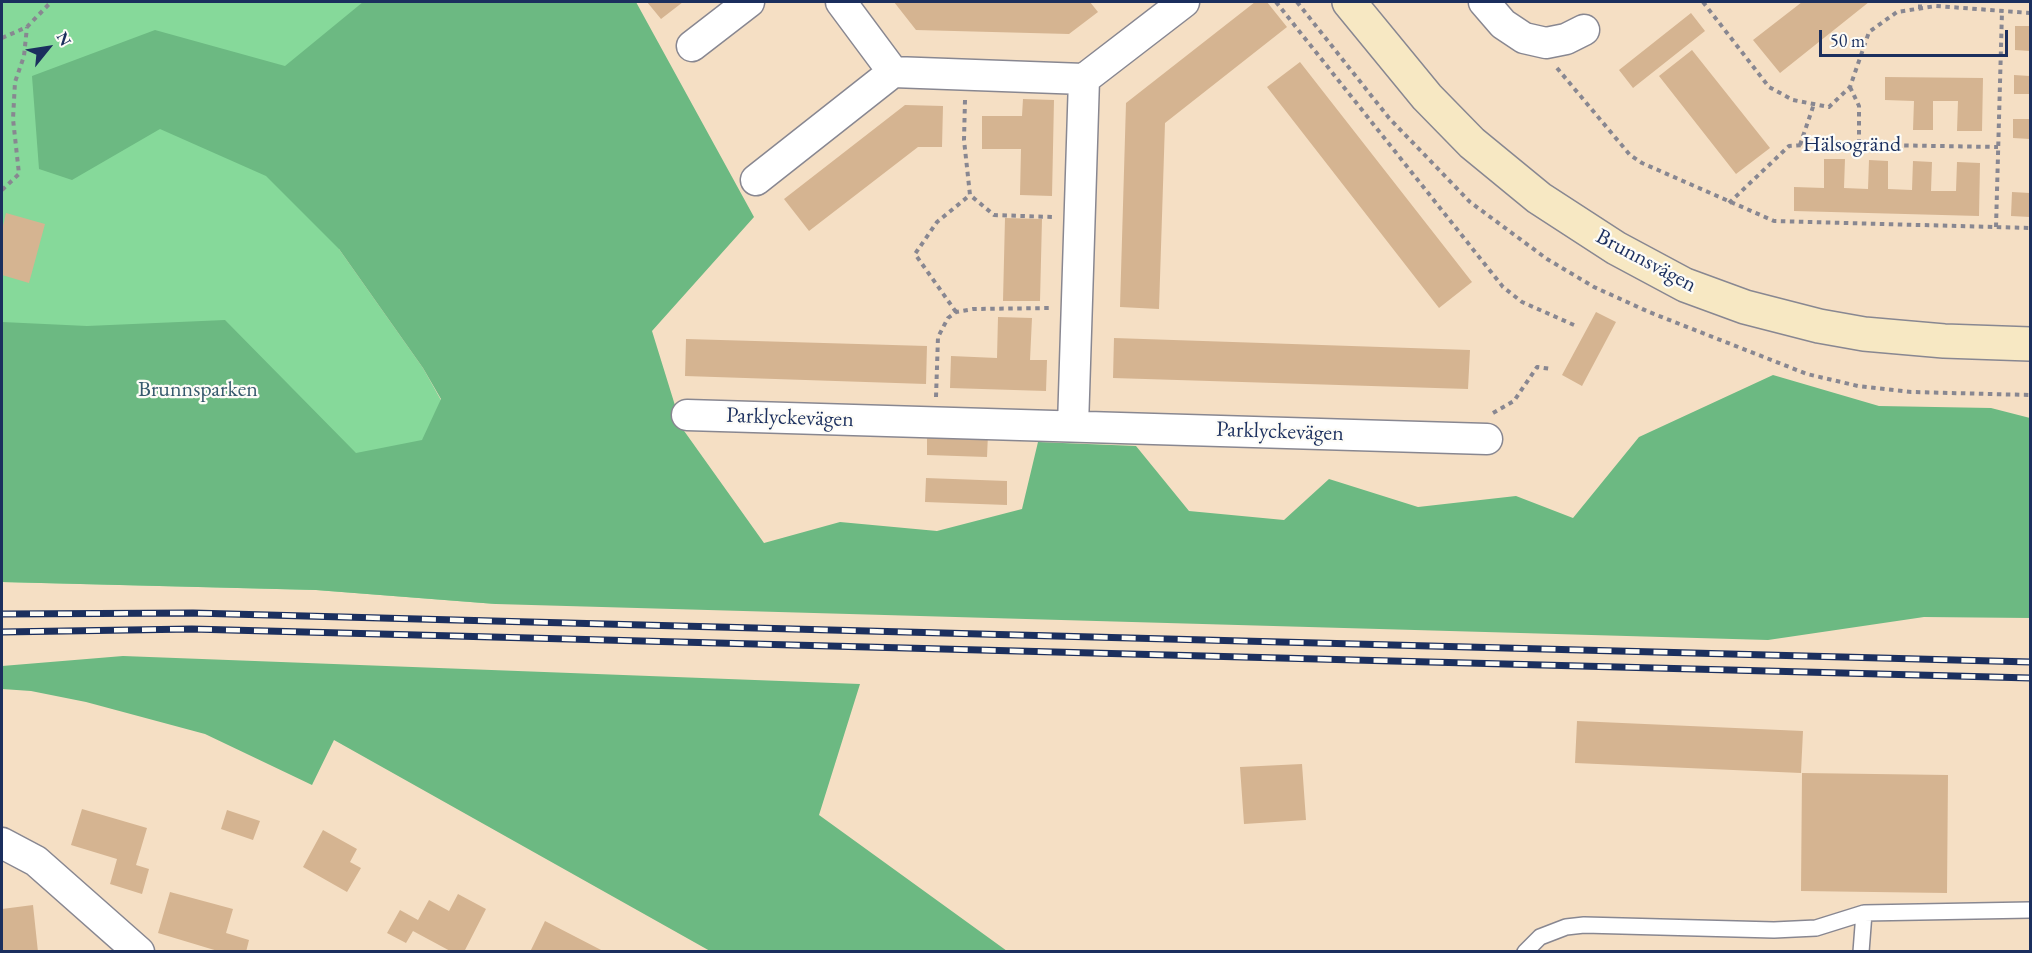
<!DOCTYPE html>
<meta charset="utf-8">
<style>
body{margin:0}
#map{position:relative;width:2032px;height:953px;overflow:hidden;background:#f5dfc4;font-family:"EB Garamond",serif}
canvas{display:block}
.frame{position:absolute;inset:0;border:3px solid #1b2f5e;pointer-events:none}
.north{position:absolute;left:18px;top:18px;width:60px;height:60px;-webkit-text-stroke:4px #fdfcf7;paint-order:stroke;rotate:60deg;font-size:16px;font-weight:700;line-height:24px;text-align:center;color:#1b2f5e}
.north::after{content:'';display:block;margin:auto;width:21px;height:27px;background:#1b2f5e;clip-path:polygon(50% 0,100% 100%,50% 72%,0 100%)}
.scale{position:absolute;left:1819px;top:30px;width:189px;height:27px;box-sizing:border-box;border:3px solid #1b2f5e;border-top:0;padding-left:8px;font-size:18px;line-height:21px;white-space:nowrap;color:#1b2f5e;-webkit-text-stroke:4px #fdfcf7;paint-order:stroke}
</style>
<div id="map">
<canvas width="2032" height="953"></canvas>
<div class="frame"></div>
<div class="north">N</div>
<div class="scale">50 m</div>
</div>
<script>
const ctx = document.querySelector('canvas').getContext('2d');
ctx.lineJoin = 'round';
function paint(path, color) { ctx.fillStyle = color; ctx.fill(path, 'evenodd'); }
const toPath = rows => new Path2D(rows.map(r => 'M' + r).join(''));
function strokePath(path, color, width, dash) { ctx.strokeStyle = color; ctx.lineWidth = width; ctx.lineCap = dash ? 'butt' : 'round'; ctx.setLineDash(dash || []); ctx.stroke(path); }
function write(font, color, halo, rows, align = 'center') {
  ctx.font = font + ' "EB Garamond",serif'; ctx.lineWidth = 4.5; ctx.setLineDash([]); ctx.textBaseline = 'middle'; ctx.strokeStyle = halo; ctx.fillStyle = color; for (const [text, x, y, turn = 0] of rows) {
    ctx.save(); ctx.translate(x, y); ctx.rotate((+turn || 0) * Math.PI / 180); ctx.textAlign = isNaN(turn) ? turn : align; if (halo) ctx.strokeText(text, 0, 0); ctx.fillText(text, 0, 0); ctx.restore();
  }
}
paint(toPath([
 [2,2,578,2,339,249,423,368,493,493,496,604,316,590,2,582]
]), '#86d99a');
paint(toPath([
 [363,2,636,2,754,217,652,331,682,428,764,543,840,522,937,531,1022,509,1038,442,1136,446,1189,511,1284,520,1329,479,1418,507,1516,496,1573,518,1639,437,1773,375,1879,406,1991,408,2030,418,2030,618,1924,617,1768,640,496,604,316,590,2,582,2,322,87,326,225,320,356,453,422,440,441,399,423,368,339,249,266,176,160,129,72,180,39,169,32,76,155,30,285,66],
 [123,656,860,684,819,815,1007,951,710,951,334,740,312,785,205,734,86,702,31,691,2,689,2,666]
]), '#6cb982');
paint(toPath([
 [647,2,683,2,661,19],
 [894,2,1090,2,1098,12,1069,34,916,30],
 [1255,2,1267,2,1287,27,1165,123,1159,309,1120,307,1126,103],
 [1802,2,1869,2,1780,73,1753,40],
 [1691,13,1705,31,1633,88,1619,70],
 [2015,26,2030,26,2030,51,2015,50],
 [1692,50,1770,148,1736,174,1659,76],
 [1300,62,1472,282,1439,308,1267,87],
 [2014,75,2030,76,2030,94,2014,94],
 [1885,77,1983,78,1982,131,1957,131,1958,101,1933,101,1933,130,1913,130,1914,101,1885,100],
 [1023,99,1054,100,1052,196,1020,195,1021,149,982,149,982,116,1022,116],
 [905,105,943,106,942,147,918,147,809,231,784,199],
 [2013,119,2030,119,2030,139,2013,138],
 [1824,159,1845,159,1844,188,1868,189,1869,160,1888,161,1888,189,1912,190,1913,161,1932,162,1931,191,1956,191,1957,162,1980,163,1979,216,1794,211,1794,187,1824,188],
 [2012,192,2030,193,2030,217,2011,216],
 [6,213,45,224,29,283,2,275,2,230],
 [1005,218,1042,219,1040,301,1003,301],
 [1596,312,1616,322,1582,386,1562,375],
 [998,317,1032,318,1030,360,1047,360,1046,391,950,388,951,356,997,358],
 [1114,338,1470,350,1468,389,1113,378],
 [686,339,927,346,926,384,685,376],
 [927,433,988,434,987,457,927,455],
 [926,478,1007,481,1007,505,925,502],
 [1577,721,1803,731,1801,773,1575,763],
 [1302,764,1306,820,1244,824,1240,767],
 [1802,773,1948,775,1947,893,1801,891],
 [82,809,147,828,136,865,149,869,142,894,110,884,117,859,71,845],
 [227,810,260,821,253,840,221,829],
 [323,830,357,849,350,862,361,868,347,892,303,867],
 [170,892,233,909,226,933,249,940,246,952,221,952,158,933],
 [458,894,486,909,464,952,452,952,413,931,406,943,387,933,400,910,418,920,429,900,449,911],
 [33,905,38,952,2,952,2,909],
 [545,921,605,952,530,952]
]), '#d5b491');
const lane = toPath([
 [1525,952,1540,937,1566,927,1584,925,1774,930,1816,928,1864,913],
 [1861,952,1864,913,2030,910]
]);
const street = toPath([
 [841,2,893,72],
 [1484,2,1503,24,1524,38,1546,43,1566,39,1584,30],
 [692,46,749,2],
 [756,180,893,72,1084,79,1184,2],
 [687,415,1487,439],
 [1073,426,1084,79],
 [2,843,36,861,139,952]
]);
const secondary = toPath([
 [1349,2,1427,97,1472,143,1539,198,1616,248,1685,285,1745,307,1819,326,1864,334,1944,341,2030,344]
]);
strokePath(lane, '#888791', 18);
strokePath(street, '#888791', 33);
strokePath(secondary, '#888791', 36);
strokePath(toPath([
 [1276,2,1503,287,1522,302,1574,325],
 [1297,2,1389,118,1470,202,1547,259,1594,287,1649,312,1807,374,1858,386,1911,392,2030,395],
 [1703,2,1769,87,1793,100,1829,107,1850,87,1869,32,1897,12,1936,6,2030,13],
 [1920,9,1920,2],
 [2,38,27,27,51,2],
 [1557,68,1630,155,1642,163,1774,221,2030,228],
 [1850,87,1859,106,1859,144],
 [965,100,964,140,970,195,994,215,1052,217],
 [1800,145,1814,104],
 [2,190,19,174,13,119,15,82,24,56,27,27],
 [1729,203,1789,146,1817,144,1998,147],
 [1996,227,2002,11],
 [956,312,915,254,937,222,970,195],
 [936,397,938,337,948,318,956,312,973,309,1051,308],
 [1493,413,1514,401,1537,367,1551,369]
]), '#888791', 4, [4.5, 4.5]);
strokePath(lane, '#fff', 15);
strokePath(street, '#fff', 30);
strokePath(secondary, '#f7e8c3', 33);
const rail = toPath([
 [2,614,193,613,2030,662],
 [2,632,192,629,2030,678]
]);
strokePath(rail, '#1b2f5e', 7);
strokePath(rail, '#fdfcf7', 4.5, [14]);
write('22px', '#1b2f5e', '#fdfcf7', [
 ["Hälsogränd",1852,145],
 ["Brunnsvägen",1646,261,28],
 ["Parklyckevägen",790,418,2],
 ["Parklyckevägen",1280,432,2]
]);
write('22px', '#365a6d', '#fdfcf7', [
 ["Brunnsparken",198,390]
]);
</script>
